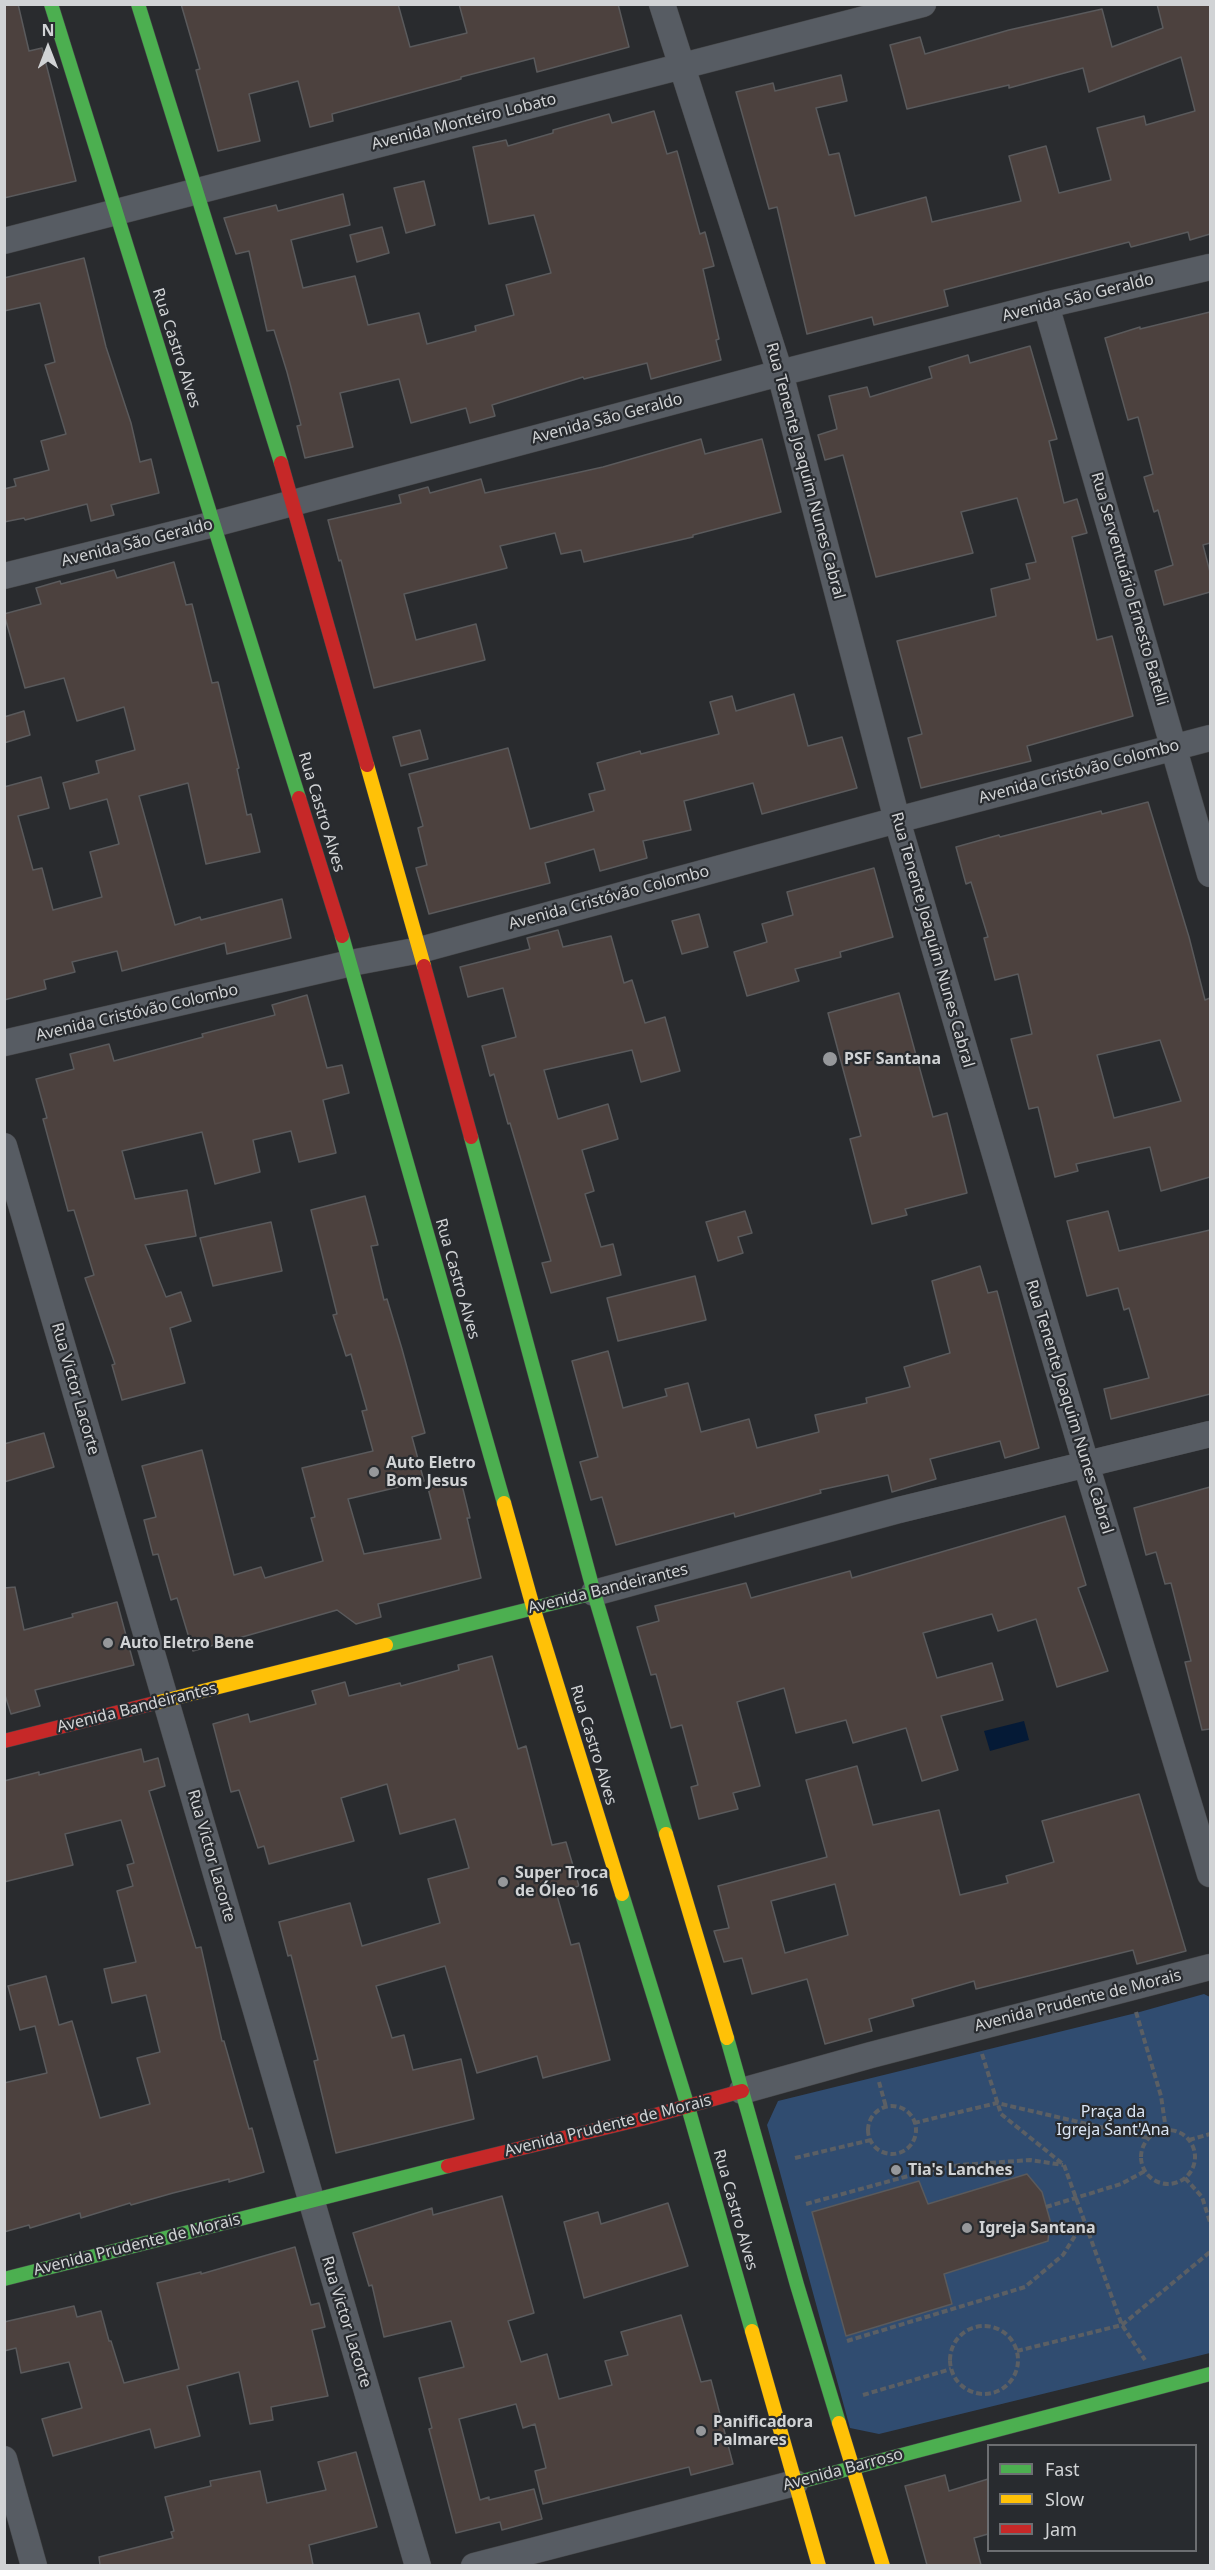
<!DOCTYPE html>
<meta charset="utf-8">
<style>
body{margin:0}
#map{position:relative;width:1215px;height:2570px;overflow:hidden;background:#292b2e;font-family:"Noto Sans",sans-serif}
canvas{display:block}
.frame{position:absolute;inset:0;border:6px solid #d1d3d5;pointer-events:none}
.legend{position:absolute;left:987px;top:2444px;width:210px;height:108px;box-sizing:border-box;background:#282b2f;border:2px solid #6c6e71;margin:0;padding:8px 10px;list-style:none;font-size:18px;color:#d1d3d5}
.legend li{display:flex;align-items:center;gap:12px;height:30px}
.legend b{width:30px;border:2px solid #6c6e71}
.north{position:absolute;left:18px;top:18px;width:60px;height:60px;-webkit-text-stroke:4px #282b2f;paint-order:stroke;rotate:0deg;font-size:16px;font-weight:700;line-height:24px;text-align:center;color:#d1d3d5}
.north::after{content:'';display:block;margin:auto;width:21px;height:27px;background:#d1d3d5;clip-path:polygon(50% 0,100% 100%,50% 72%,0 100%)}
</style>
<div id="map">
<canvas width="1215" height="2570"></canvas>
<div class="frame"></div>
<ul class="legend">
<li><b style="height:8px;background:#4caf50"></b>Fast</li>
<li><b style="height:8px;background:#ffc107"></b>Slow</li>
<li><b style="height:8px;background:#c62828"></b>Jam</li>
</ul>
<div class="north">N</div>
</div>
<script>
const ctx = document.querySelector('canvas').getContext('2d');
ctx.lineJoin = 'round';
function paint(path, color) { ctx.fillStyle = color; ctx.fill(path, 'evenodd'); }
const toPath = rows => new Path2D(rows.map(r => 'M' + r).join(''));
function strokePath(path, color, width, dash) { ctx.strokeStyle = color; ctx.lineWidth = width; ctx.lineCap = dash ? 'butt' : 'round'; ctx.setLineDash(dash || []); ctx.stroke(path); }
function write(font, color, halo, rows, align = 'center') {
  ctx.font = font + ' "Noto Sans",sans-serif'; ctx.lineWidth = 4.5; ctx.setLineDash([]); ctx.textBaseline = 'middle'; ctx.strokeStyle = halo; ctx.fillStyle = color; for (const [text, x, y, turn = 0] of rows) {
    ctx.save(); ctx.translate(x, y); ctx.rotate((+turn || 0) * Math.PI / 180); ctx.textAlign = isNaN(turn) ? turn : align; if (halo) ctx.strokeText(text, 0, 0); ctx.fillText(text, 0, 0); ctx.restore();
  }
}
paint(toPath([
 [1204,1994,1210,1997,1210,2353,879,2434,850,2428,767,2125,778,2101,1136,2013]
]), '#304c70');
paint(toPath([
 [1024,1721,1029,1740,990,1751,984,1731]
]), '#051a36');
const building = toPath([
 [4,4,18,4,29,51,42,48,76,181,4,198,4,4],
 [181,4,398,4,410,47,467,33,459,4,618,4,629,47,537,72,534,58,461,77,461,79,332,114,333,121,310,127,298,81,249,94,260,141,218,151,196,70,200,69,181,4],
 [1157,4,1210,4,1210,234,1190,240,1188,232,1131,247,1129,242,944,290,948,306,874,325,872,317,807,334,777,207,769,209,736,92,773,83,775,91,841,75,847,101,816,108,829,155,839,153,855,216,926,197,932,222,1021,201,1009,156,1046,146,1059,193,1111,180,1097,128,1144,116,1146,125,1195,111,1181,57,1089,92,1083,68,1009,88,1009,85,907,109,890,45,920,37,925,54,1009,30,1102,9,1112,47,1163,28,1157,4],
 [654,111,667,154,677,151,700,234,705,232,714,266,703,269,719,339,716,340,721,360,651,379,647,363,584,379,583,377,492,405,495,416,470,423,466,408,411,423,399,379,340,393,353,447,305,458,297,426,301,425,287,372,274,330,267,331,249,251,236,254,224,218,276,205,278,211,343,194,350,225,291,240,303,288,355,276,368,325,419,313,427,344,476,331,475,326,514,315,506,285,551,273,534,215,489,224,473,147,506,140,508,146,553,133,553,130,609,114,612,123,654,111],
 [424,181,435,225,406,233,394,188,424,181],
 [382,227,389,253,357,262,350,235,382,227],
 [84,258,106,347,131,423,140,462,151,459,159,493,111,505,114,515,91,521,87,504,25,520,24,518,4,522,4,489,16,486,14,479,49,470,41,441,66,434,45,365,55,362,40,303,4,311,4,278,84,258],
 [1210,312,1210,543,1203,545,1210,572,1210,592,1164,605,1155,571,1173,565,1158,510,1154,512,1144,477,1153,474,1138,417,1128,420,1105,338,1140,327,1140,329,1210,312],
 [1030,346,1057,439,1049,441,1064,503,1077,499,1087,533,1072,537,1097,640,1112,636,1133,716,1027,746,1031,761,921,788,908,738,922,734,897,641,996,616,991,589,1030,579,1026,564,1036,562,1017,498,961,512,973,553,876,577,843,455,825,460,818,435,837,429,829,396,867,387,870,397,932,378,929,367,968,355,970,363,1030,346],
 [701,439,705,454,762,439,781,512,693,535,693,537,584,562,581,550,561,554,555,533,500,546,507,568,404,594,416,640,476,624,485,660,374,688,341,560,339,561,328,520,401,503,399,495,428,487,430,493,481,479,485,493,603,467,701,439],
 [174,562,186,605,192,604,212,683,218,682,239,768,237,769,247,815,251,814,260,852,206,864,188,783,139,796,175,925,200,917,201,920,282,899,291,938,227,954,225,943,122,971,117,951,72,962,75,972,44,980,46,989,4,1000,4,787,41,777,49,808,18,816,33,870,42,868,53,910,102,897,90,852,119,844,107,799,70,809,63,783,99,773,96,761,135,750,124,707,77,721,64,678,25,688,4,614,41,604,36,588,60,581,61,584,114,570,117,578,174,562],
 [794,694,808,746,842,737,857,788,762,814,753,783,684,801,691,830,643,841,647,858,600,871,594,849,545,863,550,883,429,914,416,868,427,865,418,828,423,826,409,774,508,748,530,829,594,811,589,794,605,790,597,763,640,751,641,754,719,734,710,702,732,696,736,711,794,694],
 [24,711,30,735,4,743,4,717,24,711],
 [420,730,428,759,401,766,393,737,420,730],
 [1148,802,1189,937,1205,1000,1210,998,1210,1177,1161,1191,1150,1147,1076,1164,1078,1171,1055,1177,1038,1107,1029,1109,1011,1039,1032,1034,1018,974,995,980,984,938,988,937,971,882,966,884,956,847,999,835,1000,837,1101,811,1102,814,1148,802],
 [1160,1040,1181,1101,1114,1118,1097,1055,1160,1040],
 [874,868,893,937,840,952,841,957,795,969,799,981,747,996,734,952,767,942,762,924,793,915,787,892,874,868],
 [699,914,708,947,682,954,672,921,699,914],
 [558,930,563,947,611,936,624,983,632,980,645,1023,665,1017,680,1071,641,1082,632,1050,544,1070,558,1119,608,1104,618,1139,582,1150,594,1191,585,1194,601,1247,613,1244,621,1275,551,1293,542,1263,551,1261,510,1123,508,1124,494,1074,490,1076,482,1046,516,1037,503,988,468,997,460,967,530,949,527,938,558,930],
 [899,993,933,1117,947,1113,967,1193,905,1209,907,1215,872,1224,850,1139,861,1136,828,1013,899,993],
 [307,995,327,1068,342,1065,349,1093,323,1100,336,1153,299,1162,291,1131,253,1140,260,1172,215,1184,202,1132,122,1151,135,1199,187,1190,196,1236,145,1245,166,1297,181,1292,191,1321,170,1328,185,1383,122,1400,112,1365,115,1364,85,1278,94,1275,74,1210,68,1211,43,1119,47,1118,36,1079,74,1069,70,1054,109,1044,114,1061,203,1037,202,1034,275,1015,272,1005,307,995],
 [365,1196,378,1245,371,1246,384,1300,387,1299,402,1349,425,1433,412,1437,424,1481,348,1499,364,1554,441,1539,428,1488,461,1481,470,1518,467,1518,481,1578,378,1604,381,1617,356,1624,337,1610,193,1651,177,1598,171,1600,158,1554,153,1555,144,1520,156,1517,142,1466,202,1450,234,1575,261,1567,265,1578,323,1561,311,1518,315,1517,302,1468,373,1451,362,1411,367,1410,351,1354,346,1356,333,1315,337,1314,311,1210,365,1196],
 [745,1211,752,1233,738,1237,743,1253,718,1261,706,1222,745,1211],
 [1108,1211,1119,1251,1210,1230,1210,1394,1111,1419,1104,1389,1149,1378,1129,1308,1124,1310,1118,1288,1087,1296,1067,1221,1108,1211],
 [271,1222,282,1271,213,1286,200,1238,271,1222],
 [980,1266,988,1293,997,1291,1039,1448,1005,1458,1000,1441,930,1459,936,1479,892,1492,888,1475,820,1490,821,1493,735,1517,734,1513,616,1545,602,1497,591,1500,580,1462,598,1457,572,1361,608,1351,623,1408,667,1396,665,1389,688,1383,701,1432,749,1419,757,1448,819,1432,815,1415,867,1403,866,1398,910,1387,904,1367,950,1353,932,1281,980,1266],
 [695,1276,706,1320,618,1341,607,1298,695,1276],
 [44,1433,54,1467,4,1482,4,1444,44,1433],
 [1210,1487,1210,1729,1202,1730,1185,1662,1191,1661,1171,1583,1165,1584,1156,1552,1146,1555,1134,1508,1210,1487],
 [1065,1516,1086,1585,1078,1588,1108,1671,1057,1687,1036,1619,998,1631,992,1614,923,1633,937,1678,992,1663,1003,1700,941,1716,958,1770,922,1781,906,1728,853,1743,846,1720,796,1733,784,1688,737,1702,760,1786,733,1793,738,1809,699,1819,691,1787,698,1785,682,1725,671,1728,656,1674,651,1675,637,1627,659,1621,655,1606,746,1583,751,1598,850,1571,852,1578,1065,1516],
 [15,1587,24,1630,73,1617,72,1614,117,1602,134,1665,35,1690,40,1706,11,1714,4,1692,4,1588,15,1587],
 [492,1656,518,1749,526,1746,552,1845,566,1842,579,1886,556,1892,571,1945,579,1943,610,2060,543,2078,537,2056,477,2073,445,1966,376,1986,392,2038,404,2035,413,2070,461,2059,474,2119,336,2153,314,2061,318,2060,291,1955,288,1956,279,1922,350,1903,362,1946,440,1923,428,1879,469,1868,455,1819,400,1834,387,1784,341,1798,354,1841,269,1864,264,1846,258,1848,239,1790,231,1792,213,1724,248,1714,250,1722,316,1704,312,1691,345,1682,349,1696,400,1683,401,1686,459,1670,458,1665,492,1656],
 [141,1749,144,1762,158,1758,165,1786,149,1791,196,1948,201,1947,222,2041,224,2041,249,2129,252,2128,264,2172,229,2182,229,2179,173,2193,131,2205,130,2203,81,2218,80,2213,30,2228,29,2225,4,2232,4,2083,47,2073,35,2026,20,2030,8,1986,46,1976,59,2025,72,2021,100,2118,150,2104,137,2058,160,2052,146,1995,112,2003,104,1969,136,1962,117,1891,133,1886,127,1865,134,1863,121,1820,65,1834,73,1865,4,1882,4,1781,39,1772,39,1775,141,1749],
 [857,1766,873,1825,939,1810,960,1895,1008,1883,1006,1876,1054,1862,1042,1821,1139,1794,1186,1951,1137,1964,1133,1950,976,1989,974,1981,912,1999,914,2006,869,2019,872,2031,825,2044,807,1979,752,1994,742,1958,724,1962,714,1931,729,1928,718,1886,827,1857,806,1780,857,1766],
 [835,1884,848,1935,785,1953,771,1901,835,1884],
 [1027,2174,1042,2192,1050,2220,1048,2241,944,2274,952,2304,846,2336,812,2212,919,2181,928,2204,1027,2174],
 [502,2196,534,2313,508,2321,521,2362,547,2354,559,2399,612,2385,605,2361,628,2355,621,2332,681,2315,701,2382,711,2380,733,2464,691,2475,689,2467,543,2504,535,2471,546,2468,535,2424,523,2428,516,2404,459,2419,480,2500,489,2497,489,2500,534,2489,542,2519,502,2530,500,2522,456,2533,429,2429,432,2428,419,2378,464,2367,451,2321,384,2337,372,2285,369,2286,353,2233,432,2208,433,2215,502,2196],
 [668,2203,688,2266,584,2298,564,2222,598,2212,601,2224,668,2203],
 [295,2247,311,2305,319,2303,325,2327,312,2330,328,2396,271,2407,273,2420,250,2424,239,2372,187,2386,200,2436,155,2448,150,2429,53,2456,42,2419,82,2408,69,2362,21,2373,16,2348,4,2351,4,2322,74,2306,77,2317,101,2311,109,2341,111,2341,124,2383,179,2369,157,2283,201,2272,201,2274,295,2247],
 [356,2452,377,2527,309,2545,313,2565,100,2565,99,2557,173,2538,171,2532,174,2531,165,2497,211,2486,210,2481,260,2471,267,2503,326,2490,318,2462,356,2452],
 [945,2475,949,2491,988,2479,988,2534,974,2538,981,2565,927,2565,905,2486,945,2475]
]);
paint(building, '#4c413e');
strokePath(building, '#5a5a5c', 1.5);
const street = toPath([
 [662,4,780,373,897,820,1086,1464,1210,1874],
 [4,241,923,4],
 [1046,305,1210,874],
 [4,576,214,524,780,373,1046,305,1210,267],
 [4,1043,351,963,420,950,897,820,1210,738],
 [4,1146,418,2566],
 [594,1593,899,1510,1210,1434],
 [742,2091,871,2055,1210,1967],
 [4,2459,34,2566],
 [474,2566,795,2483]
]);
const fast = toPath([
 [51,4,299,798],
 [138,4,281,463],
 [342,936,504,1503],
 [471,1137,594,1593,666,1834],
 [386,1645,594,1593],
 [622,1894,688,2107,752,2331],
 [727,2038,797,2285,839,2423],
 [4,2279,448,2166],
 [795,2483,1210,2374]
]);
const slow = toPath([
 [367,765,424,966],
 [504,1503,533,1607,622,1894],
 [155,1703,386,1645],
 [666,1834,727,2038],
 [752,2331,819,2566],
 [839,2423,883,2566]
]);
const jam = toPath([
 [281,463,367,765],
 [299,798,342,936],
 [424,966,471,1137],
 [4,1741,155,1703],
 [448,2166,645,2118,742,2091]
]);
strokePath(street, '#454648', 27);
strokePath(fast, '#454648', 15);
strokePath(slow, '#454648', 15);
strokePath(jam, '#454648', 15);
strokePath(toPath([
 [1136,2012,1161,2096,1166,2130],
 [982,2054,1001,2114,1064,2165,1122,2325,1145,2360],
 [879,2082,886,2107],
 '868 2130a24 24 0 1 1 48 0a24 24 0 1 1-48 0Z',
 [914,2123,997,2103,1148,2138],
 '1141 2157a27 27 0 1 1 54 0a27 27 0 1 1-54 0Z',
 [1189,2140,1210,2134],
 [795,2158,871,2140],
 [1185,2178,1202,2197,1210,2222],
 [806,2204,919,2173,960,2165,1030,2160,1063,2165],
 [1046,2207,1121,2184,1145,2171],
 '950 2360a34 34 0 1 1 68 0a34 34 0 1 1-68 0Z',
 [847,2341,1025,2287,1063,2255,1083,2223],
 [1017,2351,1122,2325,1210,2252],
 [863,2395,951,2369]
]), '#5b5f64', 4, [6, 3]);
strokePath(street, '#575c63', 26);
strokePath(fast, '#4caf50', 14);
strokePath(slow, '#ffc107', 14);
strokePath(jam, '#c62828', 14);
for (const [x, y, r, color] of [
 [830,1059,8,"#96989b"],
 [374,1472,6,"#96989b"],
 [108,1643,6,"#96989b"],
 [503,1882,6,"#96989b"],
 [896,2170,6,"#96989b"],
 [967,2228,6,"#96989b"],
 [701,2431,6,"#96989b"]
]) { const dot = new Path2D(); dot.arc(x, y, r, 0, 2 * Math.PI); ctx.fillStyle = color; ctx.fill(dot); strokePath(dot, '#282b2f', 2); }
write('16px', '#d1d3d5', '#282b2f', [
 ["Avenida Monteiro Lobato",464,122,-14],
 ["Avenida São Geraldo",1078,298,-14],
 ["Rua Castro Alves",176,348,72],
 ["Avenida São Geraldo",607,419,-15],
 ["Rua Tenente Joaquim Nunes Cabral",805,471,75],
 ["Avenida São Geraldo",137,543,-14],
 ["Rua Serventuário Ernesto Batelli",1129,589,74],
 ["Avenida Cristóvão Colombo",1079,772,-15],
 ["Rua Castro Alves",321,812,73],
 ["Avenida Cristóvão Colombo",609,898,-15],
 ["Rua Tenente Joaquim Nunes Cabral",932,940,74],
 ["Avenida Cristóvão Colombo",137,1013,-13],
 ["Rua Castro Alves",457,1279,74],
 ["Rua Victor Lacorte",75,1389,74],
 ["Rua Tenente Joaquim Nunes Cabral",1069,1407,73],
 ["Avenida Bandeirantes",608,1589,-14],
 ["Avenida Bandeirantes",137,1708,-14],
 ["Rua Castro Alves",593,1745,73],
 ["Rua Victor Lacorte",211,1856,74],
 ["Avenida Prudente de Morais",1078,2001,-14],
 ["Avenida Prudente de Morais",608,2126,-14],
 ["Rua Castro Alves",735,2210,74],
 ["Avenida Prudente de Morais",137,2245,-14],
 ["Rua Victor Lacorte",346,2322,73],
 ["Avenida Barroso",843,2470,-15]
]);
write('bold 16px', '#d1d3d5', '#282b2f', [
 ["PSF Santana",844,1059],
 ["Auto Eletro",386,1463],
 ["Bom Jesus",386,1481],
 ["Auto Eletro Bene",120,1643],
 ["Super Troca",515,1873],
 ["de Óleo 16",515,1891],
 ["Tia's Lanches",908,2170],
 ["Igreja Santana",979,2228],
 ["Panificadora",713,2422],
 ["Palmares",713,2440]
], 'left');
write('16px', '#dae5f4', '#282b2f', [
 ["Praça da",1113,2112],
 ["Igreja Sant'Ana",1113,2130]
]);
</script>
